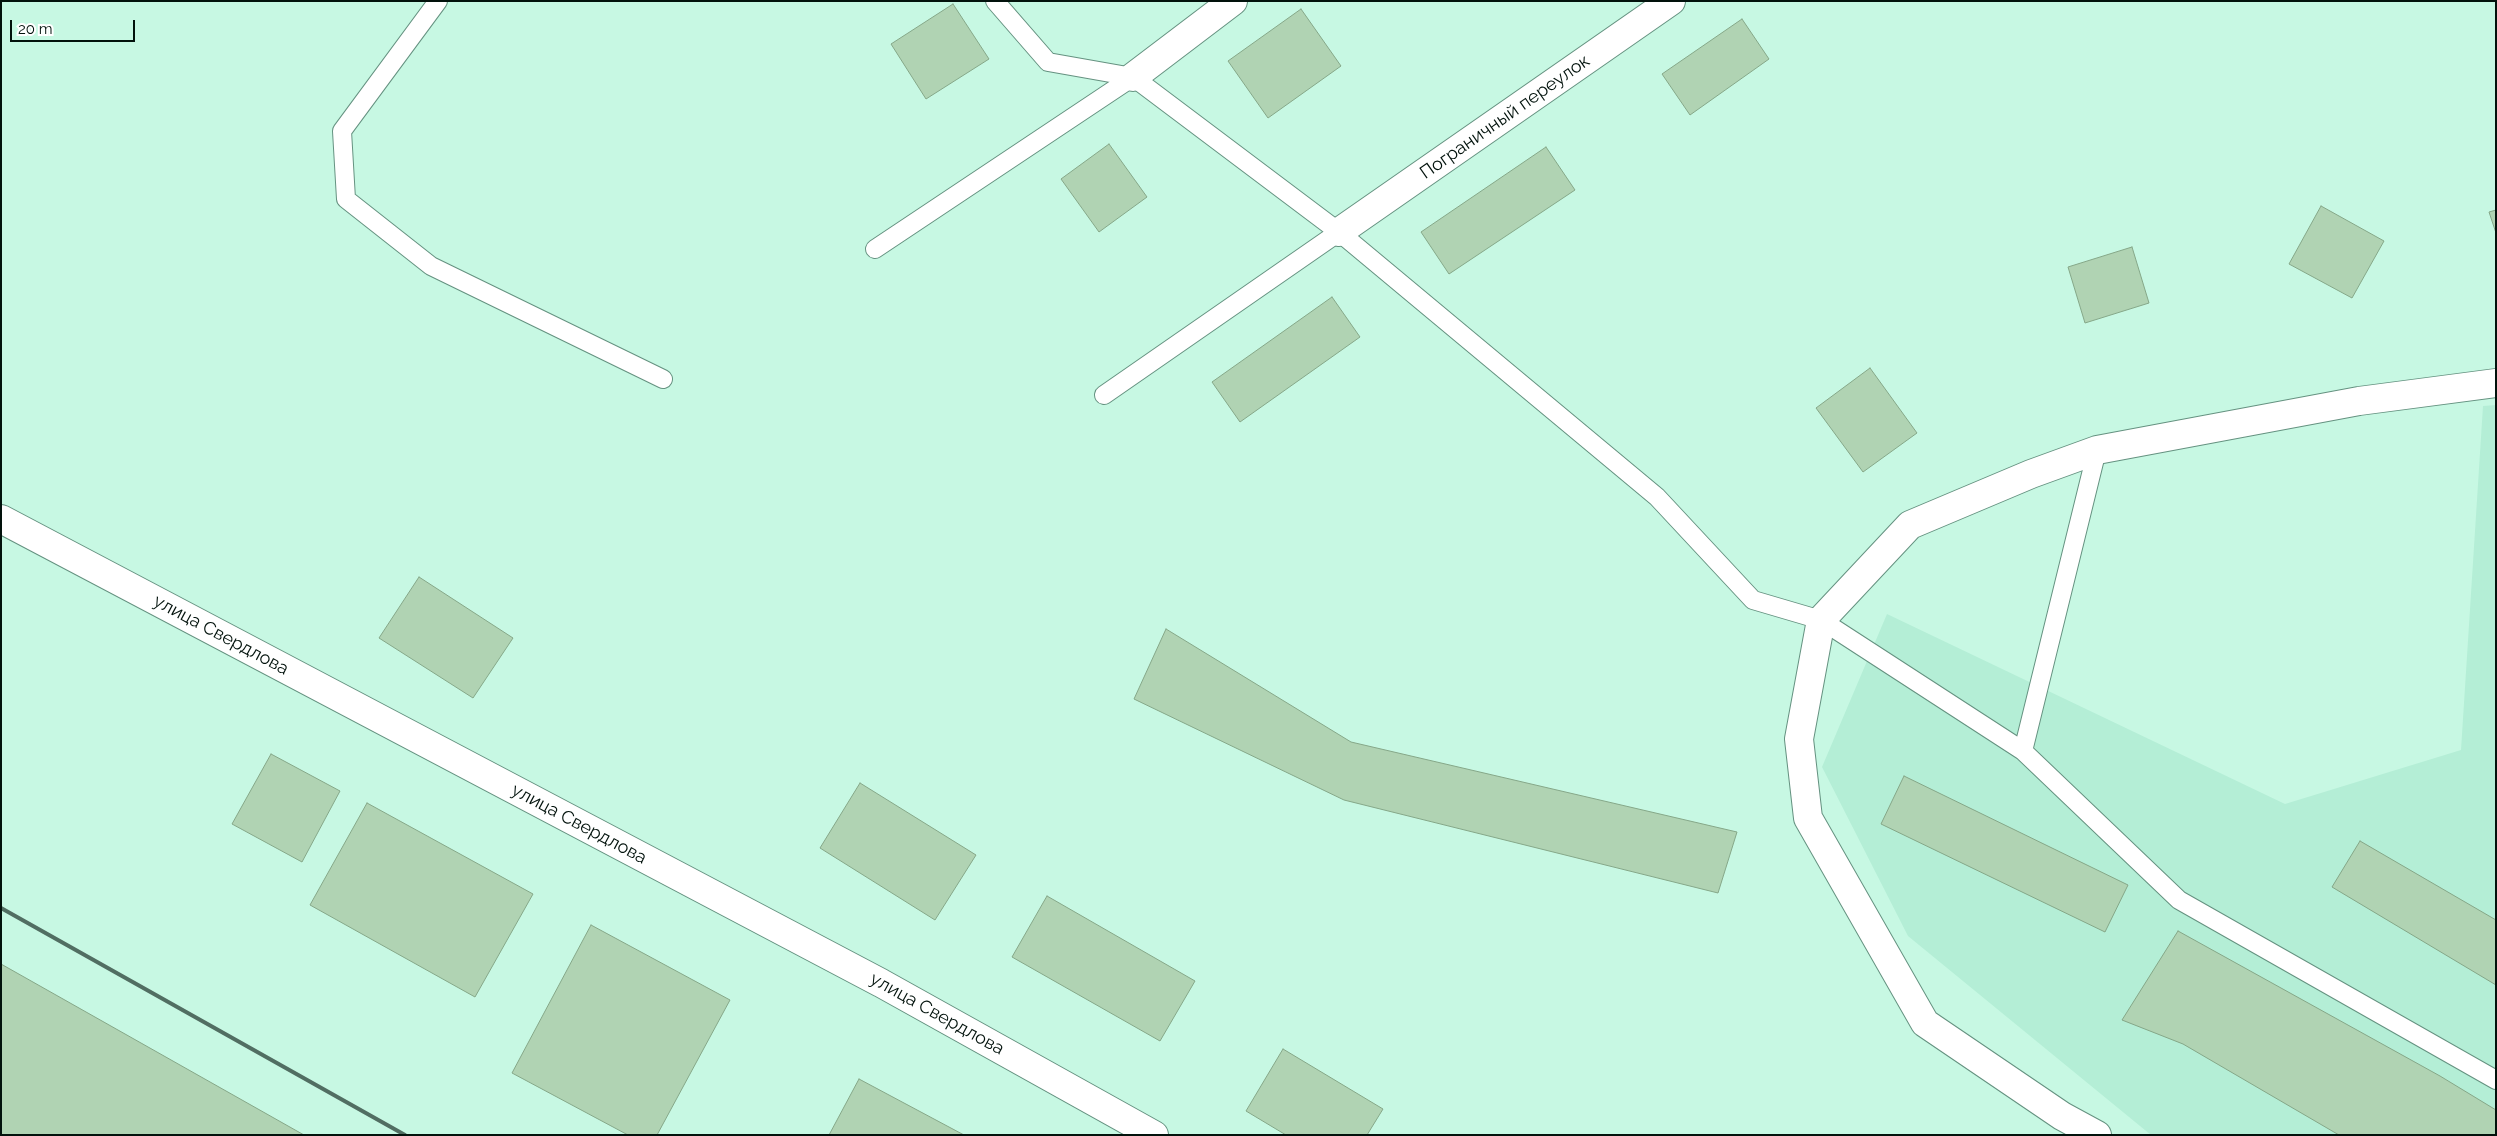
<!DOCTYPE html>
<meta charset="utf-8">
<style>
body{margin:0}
#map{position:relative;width:2497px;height:1136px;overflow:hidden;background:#c7f8e3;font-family:Raleway,sans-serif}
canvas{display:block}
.frame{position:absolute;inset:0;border:2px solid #02120c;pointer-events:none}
.scale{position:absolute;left:10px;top:20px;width:125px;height:22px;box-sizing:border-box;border:2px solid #02120c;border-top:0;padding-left:6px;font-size:15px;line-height:18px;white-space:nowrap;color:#02120c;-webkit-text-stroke:4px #fff;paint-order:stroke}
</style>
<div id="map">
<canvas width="2497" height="1136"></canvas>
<div class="frame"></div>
<div class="scale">20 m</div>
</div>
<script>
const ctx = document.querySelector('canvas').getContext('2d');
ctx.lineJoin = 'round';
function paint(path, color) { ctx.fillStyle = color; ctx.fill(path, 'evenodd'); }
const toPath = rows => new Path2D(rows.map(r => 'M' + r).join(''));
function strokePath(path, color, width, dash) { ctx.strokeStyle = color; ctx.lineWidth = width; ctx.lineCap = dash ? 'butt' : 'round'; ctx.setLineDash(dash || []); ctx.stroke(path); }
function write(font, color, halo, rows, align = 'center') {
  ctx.font = font + ' Raleway,sans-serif'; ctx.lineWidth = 4; ctx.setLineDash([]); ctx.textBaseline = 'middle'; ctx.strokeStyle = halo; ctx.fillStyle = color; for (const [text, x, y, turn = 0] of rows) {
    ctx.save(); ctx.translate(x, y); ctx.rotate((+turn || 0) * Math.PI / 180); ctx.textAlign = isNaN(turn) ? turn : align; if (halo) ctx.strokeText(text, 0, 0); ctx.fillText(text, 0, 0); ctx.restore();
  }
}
paint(toPath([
 [2496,405,2496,1135,2151,1135,1908,936,1822,767,1887,614,2285,804,2461,750,2483,406]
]), '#b4eed6');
const building = toPath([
 [953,4,989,59,926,99,891,44,953,4],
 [1301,9,1341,66,1268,118,1228,61,1301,9],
 [1742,19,1769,59,1690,115,1662,74,1742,19],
 [1109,144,1147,197,1099,232,1061,179,1109,144],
 [1546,147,1575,190,1449,274,1421,232,1546,147],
 [2321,206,2384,241,2352,298,2289,264,2321,206],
 [2496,210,2496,233,2489,212,2496,210],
 [2132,247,2149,303,2085,323,2068,267,2132,247],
 [1332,297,1360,337,1240,422,1212,382,1332,297],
 [1870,368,1917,433,1863,472,1816,408,1870,368],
 [419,577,513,638,473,698,379,638,419,577],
 [1166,629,1351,742,1737,832,1718,893,1344,800,1134,699,1166,629],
 [271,754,340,791,302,862,232,824,271,754],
 [1904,776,2128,885,2105,932,1881,824,1904,776],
 [860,783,976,855,935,920,820,848,860,783],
 [367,803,533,894,475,997,310,905,367,803],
 [2360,841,2496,920,2496,985,2332,887,2360,841],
 [1047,896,1195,981,1160,1041,1012,957,1047,896],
 [591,925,730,1000,657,1135,628,1135,512,1073,591,925],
 [2178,931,2440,1076,2496,1110,2496,1135,2339,1135,2183,1044,2122,1020,2178,931],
 [1,964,304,1135,1,1135,1,964],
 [1283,1049,1383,1109,1367,1135,1286,1135,1246,1111,1283,1049],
 [859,1079,964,1135,829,1135,859,1079]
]);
paint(building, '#b0d3b3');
strokePath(building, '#85a788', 1);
const service = toPath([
 [438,1,342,131,346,199,431,266,663,379],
 [995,1,1048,62,1133,77,1339,232,1657,497,1753,600,1821,620,2023,751,2179,900,2496,1080],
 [875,249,1133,77],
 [1104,395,1339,232],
 [2023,751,2097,450]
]);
const minor = toPath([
 [1133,77,1233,1],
 [1339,232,1671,1],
 [2097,1135,2062,1116,1925,1023,1808,818,1799,739,1821,620,1910,525,2031,474,2097,450,2359,401,2496,383]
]);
const tertiary = toPath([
 [1,519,881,983,1154,1135]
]);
strokePath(service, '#659280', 20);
strokePath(minor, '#659280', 30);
strokePath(tertiary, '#659280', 30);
strokePath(service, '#fff', 18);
strokePath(minor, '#fff', 28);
strokePath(tertiary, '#fff', 28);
strokePath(toPath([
 [1,908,405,1135]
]), '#516e62', 4);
write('18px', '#02120c', '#fff', [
 ["Пограничный переулок",1505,117,-35],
 ["улица Свердлова",221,635,28],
 ["улица Свердлова",579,824,28],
 ["улица Свердлова",937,1014,29]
]);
</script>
